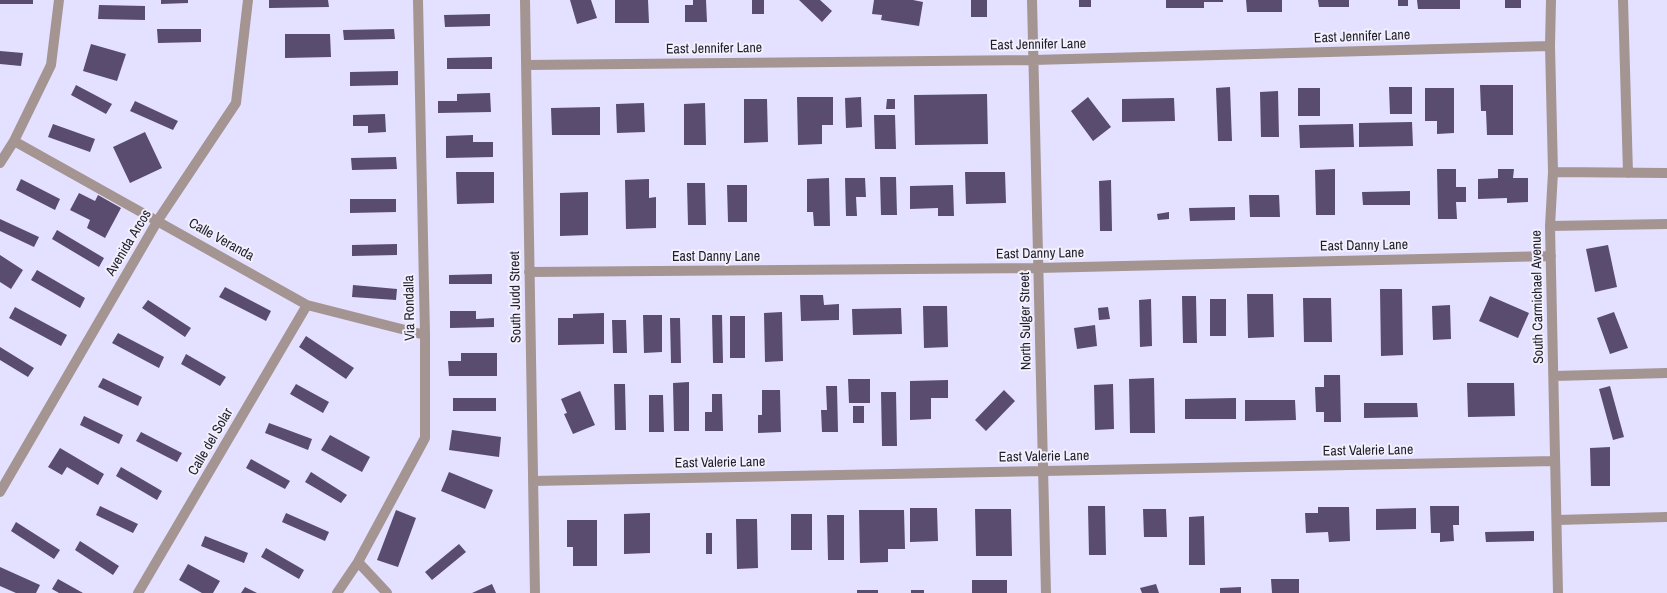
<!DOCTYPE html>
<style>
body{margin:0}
canvas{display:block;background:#e4e0ff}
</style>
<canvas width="1667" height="593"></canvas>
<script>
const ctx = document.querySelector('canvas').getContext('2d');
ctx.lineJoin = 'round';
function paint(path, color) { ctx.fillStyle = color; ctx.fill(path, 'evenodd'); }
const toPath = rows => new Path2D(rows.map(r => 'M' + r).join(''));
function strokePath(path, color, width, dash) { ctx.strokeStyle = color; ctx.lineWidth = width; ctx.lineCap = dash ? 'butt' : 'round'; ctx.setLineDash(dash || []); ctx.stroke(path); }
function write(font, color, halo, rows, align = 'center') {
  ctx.font = font + ' "Archivo Narrow",sans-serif'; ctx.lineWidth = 4; ctx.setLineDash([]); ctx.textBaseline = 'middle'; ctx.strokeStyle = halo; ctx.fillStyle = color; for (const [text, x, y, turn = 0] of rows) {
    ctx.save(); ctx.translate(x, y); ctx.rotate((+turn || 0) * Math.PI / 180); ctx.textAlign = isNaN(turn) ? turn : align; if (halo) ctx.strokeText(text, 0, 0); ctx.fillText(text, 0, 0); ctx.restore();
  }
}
paint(toPath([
 [0,0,33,0,33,4,0,4],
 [161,0,188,0,188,3,161,4],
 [269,0,328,0,329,7,269,8],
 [570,0,591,0,597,18,577,24],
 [615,0,648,0,649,23,615,23],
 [693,0,706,0,707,22,685,22,685,5,693,5],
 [752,0,764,0,764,14,752,14],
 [799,0,820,0,832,11,822,22],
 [874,0,913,0,923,2,919,26,881,20,882,15,872,14],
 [971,0,987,0,987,17,971,17],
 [1079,0,1091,0,1091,7,1079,7],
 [1166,0,1223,0,1223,2,1204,2,1204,8,1166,8],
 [1246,0,1282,0,1282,12,1247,12],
 [1318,0,1349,0,1349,7,1319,7],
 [1398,0,1408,0,1408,6,1398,6],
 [1417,0,1460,0,1460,9,1418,9],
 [1505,0,1521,0,1521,8,1505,8],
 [99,5,145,6,145,20,98,19],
 [490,14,490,26,445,27,444,15],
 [157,29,201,29,201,42,158,43],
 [394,29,395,39,344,40,343,30],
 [285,34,330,34,331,57,285,58],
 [91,44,126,54,117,81,83,71],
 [0,51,23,53,21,66,0,64],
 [492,57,492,69,447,69,447,58],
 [398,71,398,85,350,86,350,72],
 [76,85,112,104,106,114,71,95],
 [1480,85,1513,85,1513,135,1487,135,1486,111,1481,111],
 [1230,87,1232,141,1218,141,1216,88],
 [1389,87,1412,87,1412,114,1390,114],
 [1298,88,1320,88,1320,116,1298,116],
 [1425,88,1454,88,1454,133,1437,134,1437,121,1425,121],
 [1278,91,1279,137,1261,137,1260,92],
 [490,93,491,112,438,113,438,101,457,101,457,94],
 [987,94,988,144,915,145,914,95],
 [797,97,833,97,833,125,822,125,822,144,798,145],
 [861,97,862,127,846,128,845,98],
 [1088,97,1111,127,1093,141,1071,111],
 [1174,98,1175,121,1122,122,1122,99],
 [744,99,767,99,768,142,744,143],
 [887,99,895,99,895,109,886,109],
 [135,101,178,121,173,130,130,111],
 [644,103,645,132,617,133,616,104],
 [705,103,706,145,684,145,684,104],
 [600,107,600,135,552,135,551,108],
 [385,114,386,132,368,133,368,126,353,126,353,115],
 [874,115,895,115,896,149,875,149],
 [1412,122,1413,146,1359,147,1359,123],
 [53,124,95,139,90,152,48,137],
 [1353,124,1354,147,1300,148,1299,125],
 [145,132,162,168,130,183,113,147],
 [473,135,473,142,493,142,493,157,446,158,446,136],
 [396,157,397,169,352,170,351,158],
 [1335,169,1335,215,1316,215,1315,170],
 [1437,169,1456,169,1456,187,1466,187,1466,202,1456,202,1457,219,1438,219],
 [1498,169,1514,169,1513,178,1528,178,1528,202,1507,203,1507,198,1478,199,1478,179,1498,178],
 [456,172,494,172,494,203,457,204],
 [965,172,1005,172,1006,203,966,204],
 [880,177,896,177,897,215,881,215],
 [829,178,830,226,814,226,813,212,807,212,807,179],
 [845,178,865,178,866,197,856,197,857,216,846,216],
 [21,179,60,199,55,210,16,190],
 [649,179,649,198,656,197,656,228,626,229,625,180],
 [1111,180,1112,231,1100,231,1099,181],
 [687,183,705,183,706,225,688,225],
 [727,185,747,185,747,222,728,222],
 [953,185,954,216,938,216,938,208,910,209,910,186],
 [1410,191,1410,205,1363,205,1362,192],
 [588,192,588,235,560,236,560,193],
 [79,193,95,201,98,195,121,208,105,238,87,228,90,220,70,210],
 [1249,195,1279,195,1280,217,1250,217],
 [350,199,396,199,396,212,350,213],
 [1235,207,1235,220,1190,221,1189,208],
 [1169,212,1169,219,1158,220,1157,214],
 [0,219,39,237,34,247,0,231],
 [57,230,104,258,99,267,52,239],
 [397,244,397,255,352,256,352,245],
 [1608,245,1617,287,1595,292,1586,249],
 [0,255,23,270,11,289,0,282],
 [37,270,85,298,80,308,31,280],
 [492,274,492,284,449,284,449,275],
 [353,285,397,289,396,300,352,297],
 [225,287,271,311,266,321,219,297],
 [1380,289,1402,289,1403,355,1381,356],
 [1247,294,1273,294,1274,337,1248,338],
 [800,295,823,295,824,305,839,304,839,320,801,321],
 [1182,296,1196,296,1197,343,1183,343],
 [1490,296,1529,313,1518,338,1479,321],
 [1303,298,1331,298,1332,342,1304,342],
 [1151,299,1152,346,1140,347,1139,300],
 [1210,299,1226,299,1226,336,1210,336],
 [148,300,191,328,185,337,142,308],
 [1450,305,1451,339,1433,340,1432,306],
 [923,306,947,306,948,347,924,348],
 [15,307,67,335,61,346,9,318],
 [1108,307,1110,319,1099,320,1098,308],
 [901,308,902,334,853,335,852,309],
 [450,311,476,311,476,319,494,318,494,327,450,328],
 [782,312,783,361,765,362,764,313],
 [1614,312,1628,348,1610,354,1597,318],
 [604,313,604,344,558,345,558,318,573,318,573,314],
 [643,315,662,315,662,352,644,353],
 [712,315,722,315,723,363,713,363],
 [730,316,745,316,745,358,730,358],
 [670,318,680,318,681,363,671,363],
 [612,320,626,320,627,353,613,353],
 [1095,325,1097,346,1077,349,1074,328],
 [118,333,164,357,159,368,112,343],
 [306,336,354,368,346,379,299,347],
 [0,347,34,368,28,377,0,360],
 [461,353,497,353,497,376,449,376,448,361,461,361],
 [186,354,226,377,220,386,181,364],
 [1324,375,1340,375,1341,422,1324,422,1324,412,1316,412,1315,387,1324,387],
 [103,378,142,397,138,406,98,387],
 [1154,378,1155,433,1130,433,1129,379],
 [848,379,870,379,870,403,849,403],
 [948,380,948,398,931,398,931,419,910,420,910,381],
 [689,382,689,431,674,431,673,383],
 [1467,383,1514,383,1515,416,1468,417],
 [296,384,329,402,323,413,290,394],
 [614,384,625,384,626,430,615,430],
 [1113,384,1114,429,1095,430,1094,385],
 [826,386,837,386,838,432,822,432,821,410,827,410],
 [1610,386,1624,437,1613,440,1599,389],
 [762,390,780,390,781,432,758,433,758,415,762,415],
 [1004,390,1015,401,986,431,975,420],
 [580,391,595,425,573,434,564,414,567,413,561,399],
 [881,392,896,392,897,446,882,446],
 [712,394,722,394,723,431,705,431,705,412,712,412],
 [649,395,663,395,664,432,649,432],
 [453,398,496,398,496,411,453,411],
 [1236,398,1236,419,1185,419,1185,399],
 [1245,400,1295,400,1296,420,1245,421],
 [1364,403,1417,403,1418,417,1364,418],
 [853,406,864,406,864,423,853,423],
 [84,416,123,435,119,444,80,425],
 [269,423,312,439,308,450,265,433],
 [452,430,501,437,499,457,449,450],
 [141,432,182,453,177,462,136,441],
 [330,435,370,457,362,472,321,450],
 [1610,447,1610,486,1591,486,1590,448],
 [60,448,104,474,98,485,67,467,62,475,48,467],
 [251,459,290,481,285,489,246,468],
 [121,467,162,491,157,500,116,476],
 [311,472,347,495,341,503,305,482],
 [449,472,493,490,485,509,441,491],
 [100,506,138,524,133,533,96,515],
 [1088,506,1105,506,1106,555,1089,555],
 [1430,506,1459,506,1459,525,1453,525,1454,541,1440,542,1440,533,1431,533],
 [1318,507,1349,507,1350,541,1329,542,1328,532,1306,533,1305,513,1318,513],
 [910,508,937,508,938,541,910,542],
 [1416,508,1416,529,1376,530,1376,509],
 [975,509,1011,509,1012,556,976,556],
 [1143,509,1166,509,1167,537,1144,537],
 [396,510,416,518,398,567,377,560],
 [859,510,904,510,905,549,888,549,888,562,860,563],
 [286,513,329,532,325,541,282,522],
 [650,513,650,553,624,554,624,514],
 [791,514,812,514,812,550,791,550],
 [827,515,844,515,844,560,828,560],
 [1204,516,1205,565,1189,565,1189,517],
 [736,519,757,519,758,568,737,569],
 [567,520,597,520,597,566,573,566,573,547,567,547],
 [16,522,60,550,54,559,11,531],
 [1534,531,1534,541,1486,542,1485,532],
 [706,533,712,533,712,554,706,554],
 [205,536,248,553,244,563,201,546],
 [80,541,119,566,113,575,75,550],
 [459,544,466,552,432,580,425,572],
 [266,548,304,570,299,579,261,557],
 [188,564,220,581,213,593,202,593,179,580],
 [0,567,40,585,36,593,16,593,0,586],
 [58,579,83,593,59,593,52,589],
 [1271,579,1299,579,1299,593,1272,593],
 [972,580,1007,580,1007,593,972,593],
 [492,584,496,593,472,593],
 [1156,584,1159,593,1142,593,1140,588],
 [245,587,257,593,241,593],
 [1241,587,1241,593,1220,593,1220,588],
 [857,590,878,590,878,593,857,593],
 [911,590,924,590,924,593,911,593]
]), '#594c6e');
strokePath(toPath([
 [525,0,535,593],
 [1032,0,1046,593],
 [1551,0,1550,46,1553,172,1550,226,1558,593],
 [1623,0,1628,173],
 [526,65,1033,60,1550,46],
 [14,141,307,305,425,335],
 [0,163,14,141,51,65,59,0],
 [1553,172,1667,173],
 [1550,226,1667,224],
 [529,272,1038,268,1551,256],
 [1554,376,1667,373],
 [533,481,1555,461],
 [0,492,158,220,236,103,248,0],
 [1557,520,1667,517],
 [358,562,387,593],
 [138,593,307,305],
 [337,593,358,562,425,438,425,335,418,0]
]), '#a49593', 10);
write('14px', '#211f2a', '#f2f0fd', [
 ["East Jennifer Lane",1362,37,-2],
 ["East Jennifer Lane",1038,45,-1],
 ["East Jennifer Lane",714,49,-1],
 ["Calle Veranda",221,240,29],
 ["Avenida Arcos",129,243,-59],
 ["East Danny Lane",1364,246,-1],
 ["East Danny Lane",1040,254,-1],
 ["East Danny Lane",716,257],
 ["South Judd Street",516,297,-91],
 ["South Carmichael Avenue",1538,297,-91],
 ["Via Rondalla",410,308,-91],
 ["North Sulger Street",1026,321,-91],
 ["Calle del Solar",211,442,-60],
 ["East Valerie Lane",1368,451,-1],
 ["East Valerie Lane",1044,457,-1],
 ["East Valerie Lane",720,463,-1]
]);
</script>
